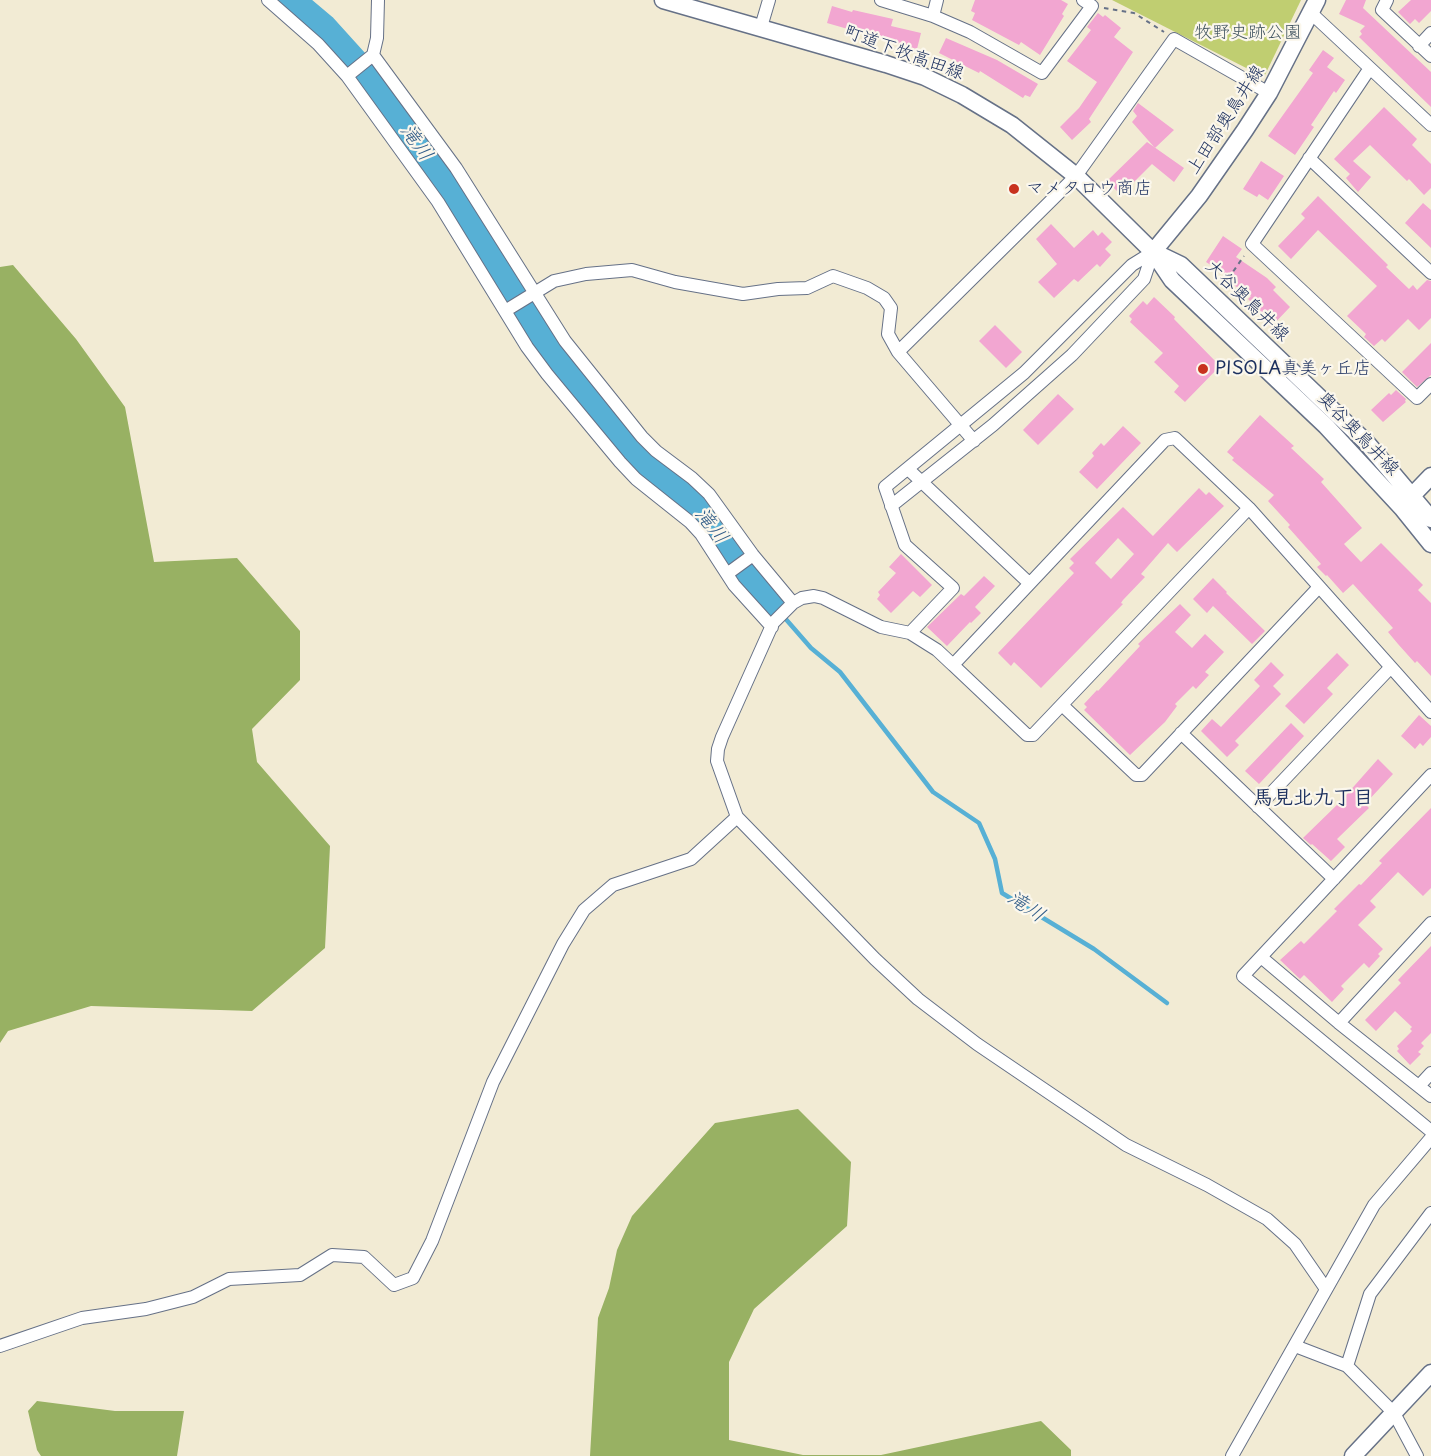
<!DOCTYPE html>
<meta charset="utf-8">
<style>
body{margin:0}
canvas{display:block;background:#f2ebd4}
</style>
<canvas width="1431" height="1456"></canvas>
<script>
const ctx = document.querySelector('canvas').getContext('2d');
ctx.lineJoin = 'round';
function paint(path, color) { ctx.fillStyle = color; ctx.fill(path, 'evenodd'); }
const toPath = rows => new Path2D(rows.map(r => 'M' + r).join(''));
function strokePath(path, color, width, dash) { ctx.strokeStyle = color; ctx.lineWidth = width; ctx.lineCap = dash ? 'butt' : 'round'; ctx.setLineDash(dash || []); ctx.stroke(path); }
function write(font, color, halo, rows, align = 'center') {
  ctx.font = font + ' "Playpen Sans","Klee One",sans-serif'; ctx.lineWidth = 4.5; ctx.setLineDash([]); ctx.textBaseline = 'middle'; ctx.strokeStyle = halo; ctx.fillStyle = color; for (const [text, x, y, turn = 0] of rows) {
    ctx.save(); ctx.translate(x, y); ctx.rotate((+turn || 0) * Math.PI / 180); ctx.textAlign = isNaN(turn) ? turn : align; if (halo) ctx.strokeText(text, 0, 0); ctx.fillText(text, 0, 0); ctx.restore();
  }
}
paint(toPath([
 [1112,0,1301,0,1264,77]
]), '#c0ce71');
paint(toPath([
 [13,265,76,339,125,407,154,562,237,558,300,631,300,680,252,729,257,762,330,846,325,948,252,1011,91,1006,8,1031,0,1043,0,267],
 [798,1109,851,1162,847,1226,754,1309,729,1362,729,1440,803,1455,881,1455,1041,1421,1071,1450,1071,1456,590,1456,598,1318,609,1288,617,1250,632,1216,715,1123],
 [37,1401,115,1411,184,1411,177,1456,41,1456,37,1450,28,1411]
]), '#98b163');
strokePath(toPath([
 [777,609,811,648,840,672,933,792,979,823,995,859,1002,893,1094,949,1167,1003]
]), '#57b0d5', 4.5);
strokePath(toPath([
 [292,0,324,27,371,79,452,193,539,334,565,368,642,460,700,509,749,576,777,609]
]), '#57b0d5', 26);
paint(toPath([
 [975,0,1061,0,1068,4,1062,14,1064,16,1040,55,1021,42,1019,45,972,20,975,13,971,11],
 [1346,0,1366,0,1363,8,1431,72,1431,107,1359,37,1362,34,1360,31,1365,26,1339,14],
 [1411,0,1431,0,1431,11,1419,23,1415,19,1410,24,1398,12],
 [832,6,852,12,853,10,893,19,891,26,921,33,917,49,827,23],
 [1098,13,1103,17,1105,15,1121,28,1114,37,1133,52,1089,119,1091,122,1072,140,1060,127,1079,108,1097,82,1067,61,1091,30,1087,27],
 [946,38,997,60,1038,84,1030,97,1025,95,1023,98,980,71,979,73,939,53],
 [1323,50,1334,58,1327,67,1345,80,1336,93,1334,91,1311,125,1314,127,1295,155,1268,136,1313,73,1309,70],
 [1138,103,1174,130,1155,148,1132,122,1137,116,1133,111],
 [1384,107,1417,139,1412,145,1431,164,1431,188,1424,195,1409,179,1407,181,1370,145,1353,161,1371,177,1358,192,1346,178,1350,174,1334,159],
 [1147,142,1184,168,1174,182,1152,164,1121,195,1107,181],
 [1261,161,1284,176,1268,200,1259,194,1257,197,1243,189],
 [1318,196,1388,265,1386,267,1409,289,1413,285,1417,290,1427,280,1431,281,1431,318,1419,330,1408,319,1385,342,1382,339,1374,346,1364,337,1366,334,1347,316,1377,286,1318,230,1291,259,1278,246,1305,218,1301,214],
 [1423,203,1431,210,1431,248,1405,223],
 [1051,224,1074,248,1093,230,1098,236,1102,232,1112,242,1105,249,1111,255,1100,267,1097,264,1078,282,1074,279,1054,298,1038,282,1057,264,1036,239],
 [1223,236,1242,249,1236,257,1267,278,1276,287,1273,290,1290,307,1271,327,1261,318,1264,315,1248,299,1251,296,1232,284,1234,280,1206,262],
 [1154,297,1175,317,1174,319,1220,366,1185,402,1174,392,1179,386,1154,362,1163,353,1130,322,1132,319,1129,316,1143,301,1147,305],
 [995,325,1022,352,1006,368,979,341],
 [1431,343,1431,375,1417,387,1402,372],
 [1396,390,1406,399,1405,401,1406,402,1383,422,1371,410,1389,393,1391,395],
 [1058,394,1074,409,1038,445,1023,430],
 [1260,415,1294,446,1291,448,1324,479,1321,482,1362,528,1344,544,1361,562,1381,543,1423,585,1418,590,1431,603,1431,676,1417,661,1415,663,1398,644,1388,632,1393,628,1353,584,1343,593,1327,575,1326,576,1317,567,1321,564,1288,527,1290,525,1268,501,1274,495,1232,460,1234,458,1227,452],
 [1123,426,1141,443,1097,489,1079,472,1094,456,1092,453,1101,443,1104,446],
 [1199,488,1206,495,1209,492,1224,506,1177,552,1168,543,1141,574,1145,577,1123,600,1121,603,1123,604,1041,688,1014,662,1011,666,998,653,1074,573,1069,568,1074,563,1070,559,1123,507,1153,536],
 [1118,538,1134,554,1111,579,1095,563],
 [901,554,932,585,920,597,913,591,891,613,877,599,880,595,878,592,896,573,889,567],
 [984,576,995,586,975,607,981,613,971,623,970,622,947,646,927,627,961,594,964,596],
 [1213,578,1227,592,1226,593,1265,631,1252,644,1213,606,1207,613,1193,599],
 [1180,604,1191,615,1175,632,1192,648,1205,634,1224,652,1205,672,1209,675,1196,689,1193,686,1175,704,1177,706,1165,722,1130,755,1084,710,1087,707,1084,704,1097,690,1098,691,1140,646,1138,644],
 [1337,653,1349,665,1327,688,1333,694,1304,724,1285,706],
 [1271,662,1284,675,1273,686,1281,694,1235,741,1239,745,1227,757,1201,731,1212,719,1221,727,1260,686,1254,680],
 [1419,715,1431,726,1431,737,1423,746,1420,743,1415,749,1401,736],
 [1291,723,1304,736,1259,784,1245,771],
 [1378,759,1393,774,1365,804,1369,808,1337,839,1345,847,1331,861,1312,844,1311,845,1303,838,1340,802],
 [1431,808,1431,888,1423,896,1398,872,1370,901,1376,907,1358,925,1383,949,1378,954,1380,956,1369,968,1364,963,1341,986,1344,989,1332,1002,1304,975,1300,979,1280,960,1301,941,1304,944,1337,911,1334,909,1359,884,1361,885,1382,863,1379,861],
 [1431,946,1431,1033,1421,1043,1424,1046,1418,1052,1421,1054,1410,1065,1397,1051,1399,1049,1397,1046,1412,1031,1410,1029,1412,1027,1395,1011,1376,1031,1365,1020,1401,983,1398,980]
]), '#f2a6d1');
const minor = toPath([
 [268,0,318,44,347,76,438,202,527,347,547,374,620,462,636,479,690,522,701,534,734,585,772,627],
 [881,0,933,16,970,32,1042,73,1092,6,1083,0],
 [1387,0,1382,10,1431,56],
 [1311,13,1431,125],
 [933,16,937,0],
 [761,27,769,0],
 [1419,46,1431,33],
 [373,55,456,168,565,341,642,437,656,451,692,478,709,494,753,555,793,603],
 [1370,68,1252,244,1417,398,1431,384],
 [347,76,373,55,377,38,378,0],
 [1309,158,1431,273],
 [505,311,554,281,586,274,632,270,675,282,743,294,778,289,807,288,833,276,867,288,884,298,891,308,888,334,898,352],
 [974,441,898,352,1076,176,1174,39,1269,93],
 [908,469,1029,583],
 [891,506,993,425,1072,355,1144,279,1153,252],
 [1249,508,1033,735,1027,735,953,665,1165,440,1175,438,1249,508,1431,712],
 [727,574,753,555],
 [910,633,953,588,905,545,885,487,1024,373,1132,265,1153,252],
 [953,665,937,650,910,633,881,627,823,598,814,596,802,598,793,603,773,623,722,737,718,749,717,761,737,817,875,959,918,999,977,1044,1126,1145,1207,1185,1267,1219,1295,1244,1326,1289],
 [1062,705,1136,775,1142,775,1319,587],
 [1181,733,1334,879],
 [1431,775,1243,976,1431,1131],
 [1258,807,1390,668],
 [1261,957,1339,1023,1431,1096],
 [1339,1023,1431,923],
 [1419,1086,1431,1073],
 [0,1346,82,1318,146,1309,193,1297,229,1279,300,1275,332,1255,364,1257,394,1285,413,1278,432,1241,493,1082,563,944,584,910,613,885,691,859,737,817],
 [1295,1346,1347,1366,1394,1413,1417,1456],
 [1347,1366,1370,1294,1431,1213],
 [1232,1456,1374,1205,1431,1138]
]);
const tertiary = toPath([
 [663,0,886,64,925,77,962,95,1012,125,1076,176,1153,252,1172,280,1326,426,1402,508,1431,544],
 [1153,252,1199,196,1245,130,1269,93,1317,0],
 [1154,252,1181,265,1366,442,1431,519],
 [1406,502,1431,476],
 [1353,1456,1431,1373]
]);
strokePath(minor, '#667187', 14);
strokePath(tertiary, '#667187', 19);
strokePath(toPath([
 [1104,8,1134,13,1164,32],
 [1223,286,1244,256]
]), '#667187', 2, [4.5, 4.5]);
strokePath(minor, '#fff', 12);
strokePath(tertiary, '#fff', 16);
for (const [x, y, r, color] of [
 [1014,189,6,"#c8321e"],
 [1203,369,6,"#c8321e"]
]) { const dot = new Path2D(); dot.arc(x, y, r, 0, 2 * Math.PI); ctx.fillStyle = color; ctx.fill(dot); strokePath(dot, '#fbf7ec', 2); }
write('18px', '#445763', '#fbf7ec', [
 ["牧野史跡公園",1248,33]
]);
write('18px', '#1b2f5e', '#fbf7ec', [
 ["町道下牧高田線",904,53,20],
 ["上田部奥鳥井線",1226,120,-57],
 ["大谷奥鳥井線",1247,301,44],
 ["奥谷奥鳥井線",1358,434,46]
]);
write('18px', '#1b2f5e', '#fbf7ec', [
 ["マメタロウ商店",1026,189],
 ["PISOLA真美ヶ丘店",1215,369]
], 'left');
write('italic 20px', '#305c88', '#fbf7ec', [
 ["滝川",416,143,54],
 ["滝川",711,526,52],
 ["滝川",1026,907,34]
]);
write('bold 20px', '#1b2f5e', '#fbf7ec', [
 ["馬見北九丁目",1313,798]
]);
</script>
